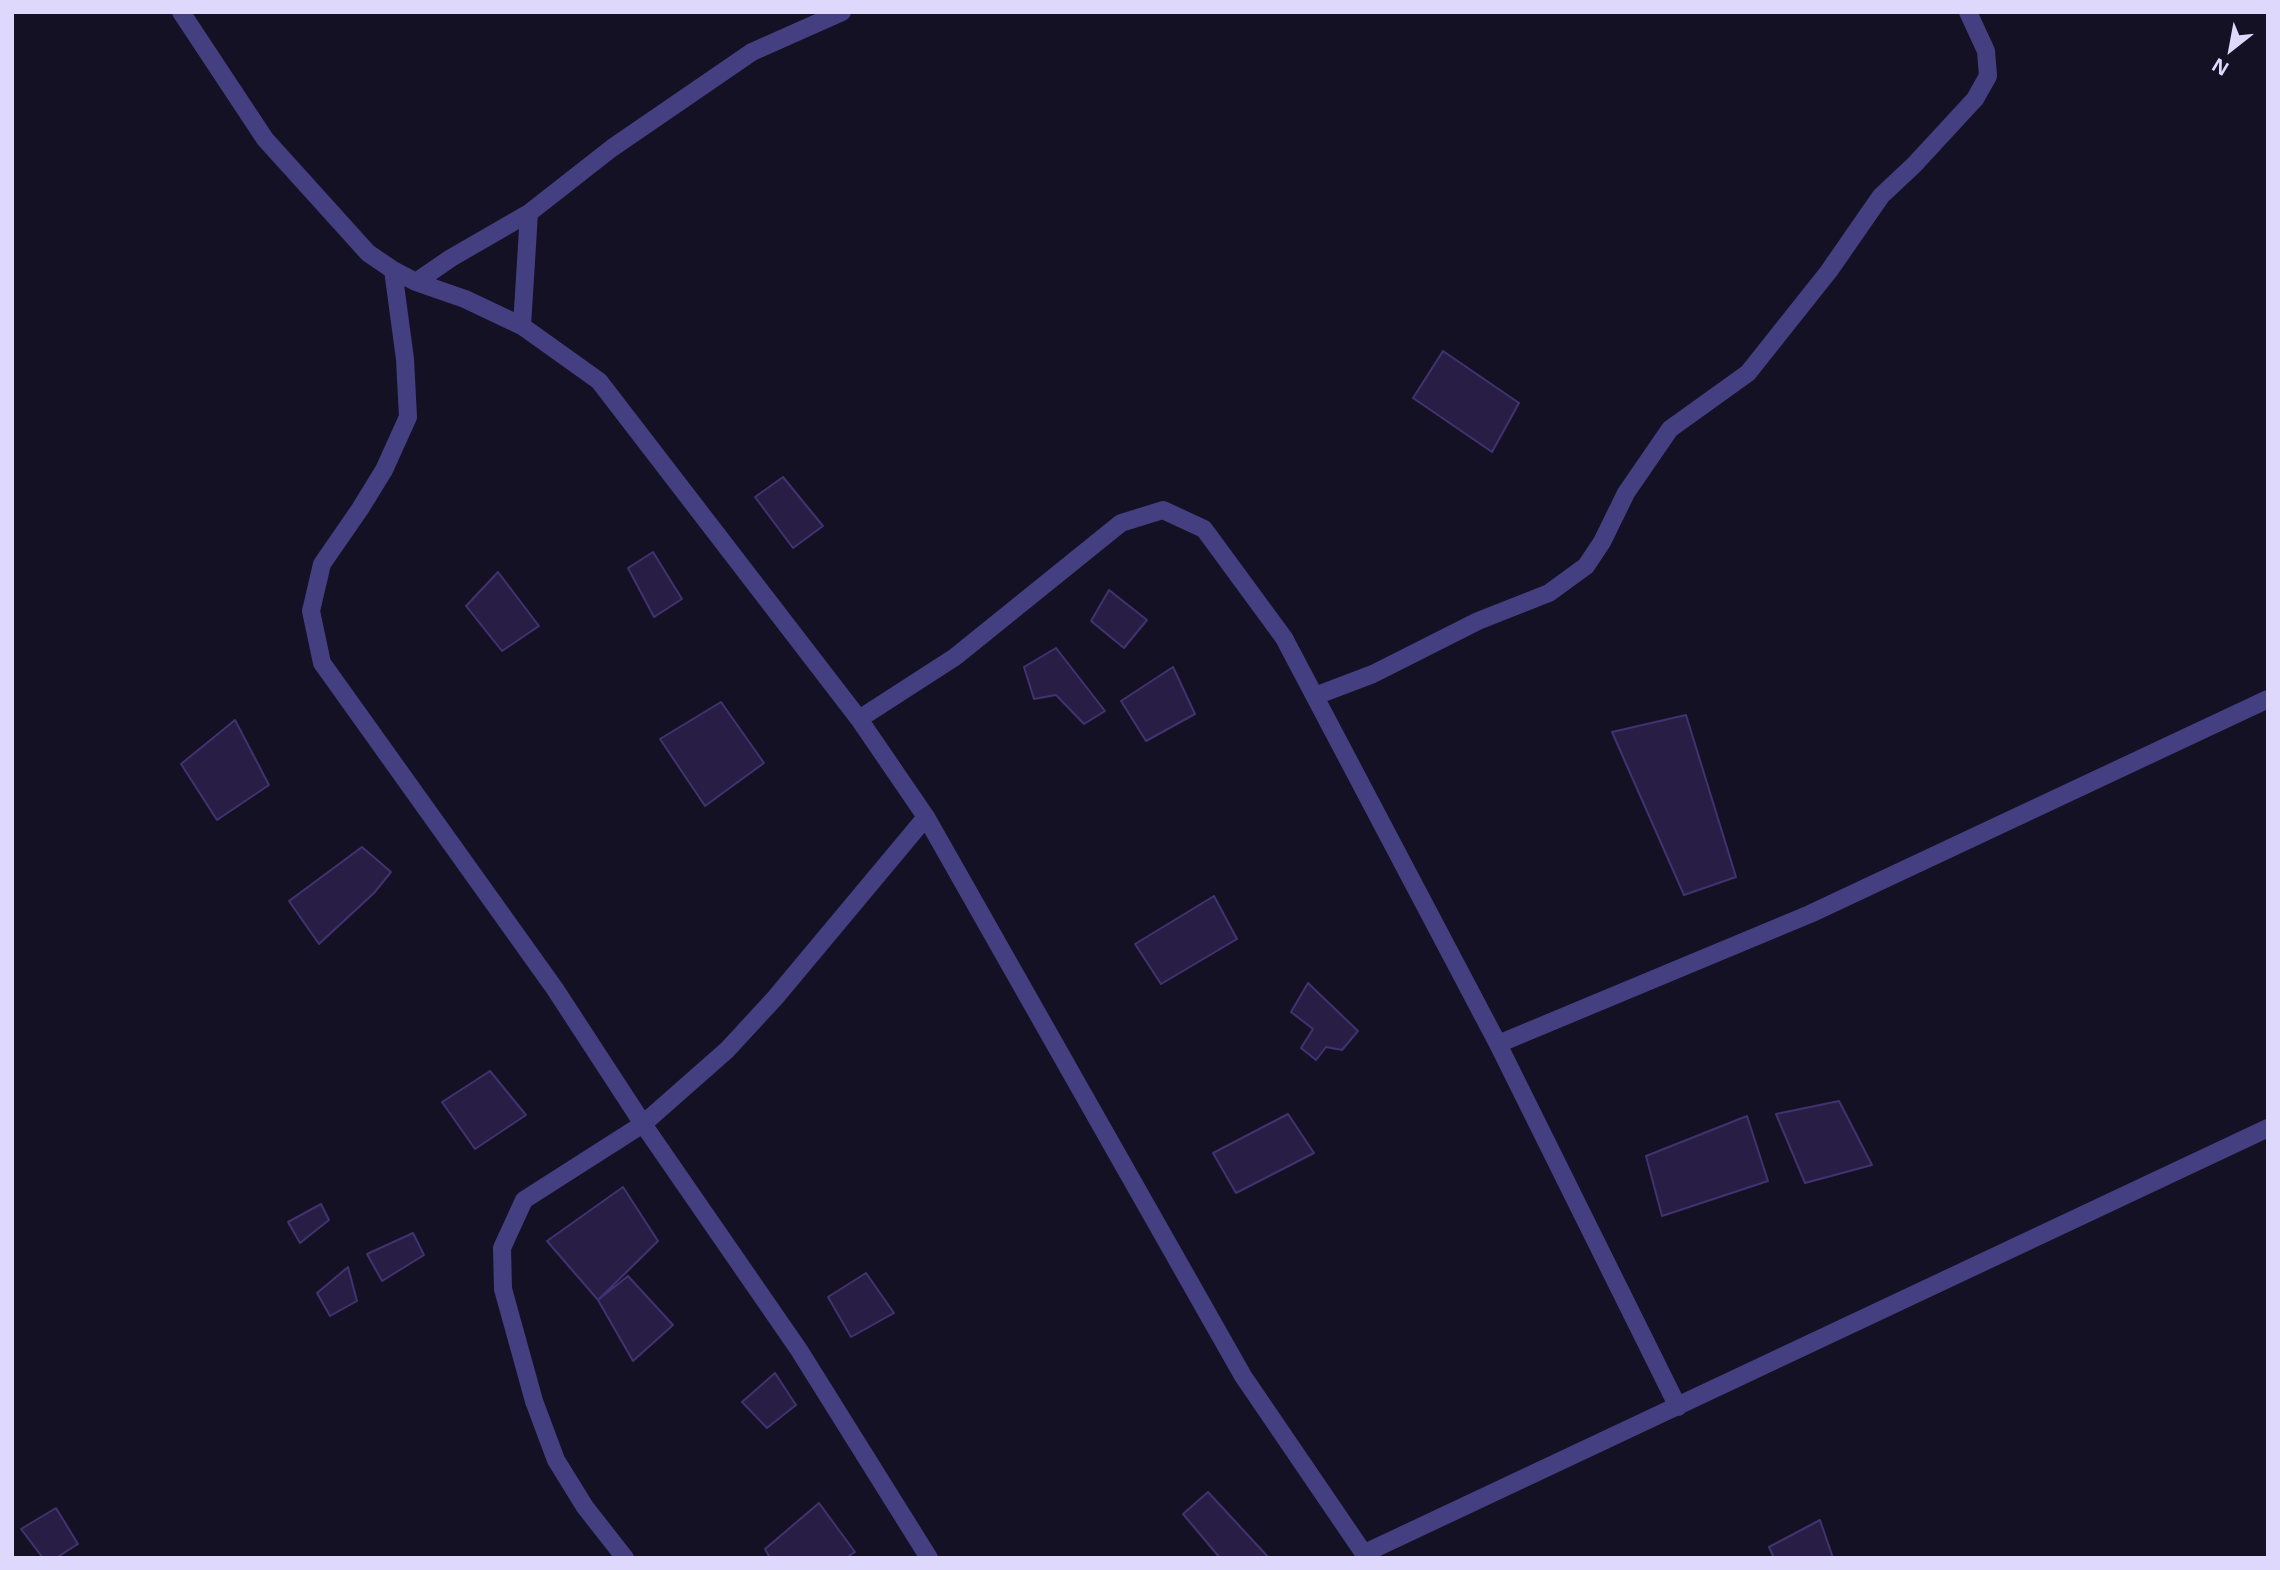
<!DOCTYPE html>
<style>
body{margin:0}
#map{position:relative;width:2280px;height:1570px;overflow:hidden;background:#151125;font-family:"Noto Sans",sans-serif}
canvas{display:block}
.frame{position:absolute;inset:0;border:14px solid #ded8fc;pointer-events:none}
.north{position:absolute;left:2196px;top:14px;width:70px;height:70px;-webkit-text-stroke:5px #151125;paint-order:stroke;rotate:211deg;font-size:19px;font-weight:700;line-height:28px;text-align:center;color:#ded8fc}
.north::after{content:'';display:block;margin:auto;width:24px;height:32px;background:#ded8fc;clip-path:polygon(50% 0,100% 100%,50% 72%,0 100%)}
</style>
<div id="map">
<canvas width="2280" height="1570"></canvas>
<div class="frame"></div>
<div class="north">N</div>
</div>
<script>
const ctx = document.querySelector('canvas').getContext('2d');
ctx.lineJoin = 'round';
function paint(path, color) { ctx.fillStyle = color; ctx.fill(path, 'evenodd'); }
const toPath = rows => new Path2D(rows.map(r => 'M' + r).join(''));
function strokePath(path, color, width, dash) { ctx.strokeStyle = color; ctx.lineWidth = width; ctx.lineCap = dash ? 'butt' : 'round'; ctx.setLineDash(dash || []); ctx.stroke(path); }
const building = toPath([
 [1443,351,1519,403,1492,452,1413,398,1443,351],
 [783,477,823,526,793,548,755,497,783,477],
 [653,552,682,599,654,617,628,568,653,552],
 [498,572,539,626,502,651,466,606,498,572],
 [1109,590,1147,620,1124,648,1091,621,1109,590],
 [1056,648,1105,711,1084,724,1056,695,1034,699,1024,667,1056,648],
 [1173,667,1195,714,1146,741,1121,701,1173,667],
 [721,702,764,763,705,806,660,739,721,702],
 [1686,715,1736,877,1684,895,1612,732,1686,715],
 [235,720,269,785,217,820,181,764,235,720],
 [362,847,391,872,374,893,319,944,289,901,362,847],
 [1214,896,1237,939,1161,984,1135,944,1214,896],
 [1308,983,1358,1031,1342,1050,1326,1047,1316,1060,1301,1048,1313,1029,1291,1012,1308,983],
 [490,1071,526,1115,475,1149,442,1102,490,1071],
 [1839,1101,1872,1165,1805,1183,1776,1114,1839,1101],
 [1288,1114,1314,1153,1236,1193,1213,1153,1288,1114],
 [1747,1116,1768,1181,1662,1216,1646,1156,1747,1116],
 [623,1187,658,1241,598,1300,547,1241,623,1187],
 [321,1204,329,1220,300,1243,288,1222,321,1204],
 [413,1233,424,1255,382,1281,367,1254,413,1233],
 [348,1267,357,1301,330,1316,317,1293,348,1267],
 [866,1273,894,1313,851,1337,828,1297,866,1273],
 [628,1276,673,1325,633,1361,598,1300,628,1276],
 [775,1373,796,1405,767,1428,742,1402,775,1373],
 [1208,1492,1269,1558,1220,1558,1183,1514,1208,1492],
 [819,1503,855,1552,846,1558,770,1558,765,1549,819,1503],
 [56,1508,78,1544,56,1558,43,1558,21,1529,56,1508],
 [1820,1520,1833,1558,1774,1558,1769,1547,1820,1520]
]);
paint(building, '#281e45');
strokePath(building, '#413270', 2);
strokePath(toPath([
 [181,12,265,139,368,253,393,270,416,282,465,299,522,326,599,381,859,719,926,817,1243,1376,1367,1558],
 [393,270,405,359,408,417,384,470,360,509,322,564,311,611,322,663,555,989,643,1124,799,1350,929,1558],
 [416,282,451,258,529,213,612,148,752,52,842,12],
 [522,326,529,213],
 [1315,696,1373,674,1478,621,1549,593,1586,566,1602,542,1626,493,1670,429,1748,373,1829,271,1881,196,1914,165,1975,99,1988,76,1986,51,1968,12],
 [859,719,955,657,1121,523,1163,510,1204,529,1284,638,1498,1044,1678,1407],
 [1498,1044,1810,914,2268,699],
 [1365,1553,2268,1128],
 [625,1558,585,1507,556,1460,534,1401,503,1289,502,1248,524,1200,643,1124,727,1050,775,998,926,817]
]), '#443f81', 18);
</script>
